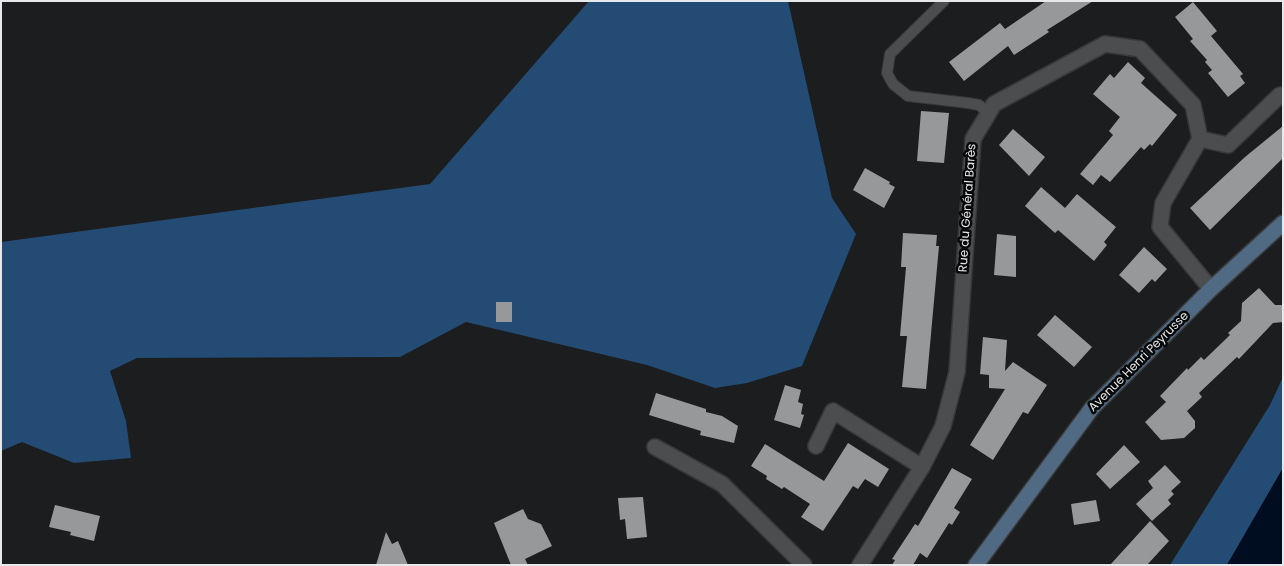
<!DOCTYPE html>
<meta charset="utf-8">
<style>
body{margin:0}
#map{position:relative;width:1284px;height:566px;overflow:hidden;background:#1b1d1e;font-family:Poppins,sans-serif}
canvas{display:block}
.frame{position:absolute;inset:0;border:2px solid #e7e8e9;pointer-events:none}
</style>
<div id="map">
<canvas width="1284" height="566"></canvas>
<div class="frame"></div>
</div>
<script>
const ctx = document.querySelector('canvas').getContext('2d');
ctx.lineJoin = 'round';
function paint(path, color) { ctx.fillStyle = color; ctx.fill(path, 'evenodd'); }
const toPath = rows => new Path2D(rows.map(r => 'M' + r).join(''));
function strokePath(path, color, width, dash) { ctx.strokeStyle = color; ctx.lineWidth = width; ctx.lineCap = dash ? 'butt' : 'round'; ctx.setLineDash(dash || []); ctx.stroke(path); }
function write(font, color, halo, rows, align = 'center') {
  ctx.font = font + ' Poppins,sans-serif'; ctx.lineWidth = 5; ctx.setLineDash([]); ctx.textBaseline = 'middle'; ctx.strokeStyle = halo; ctx.fillStyle = color; for (const [text, x, y, turn = 0] of rows) {
    ctx.save(); ctx.translate(x, y); ctx.rotate((+turn || 0) * Math.PI / 180); ctx.textAlign = isNaN(turn) ? turn : align; if (halo) ctx.strokeText(text, 0, 0); ctx.fillText(text, 0, 0); ctx.restore();
  }
}
paint(toPath([
 [589,1,788,1,832,198,856,234,802,366,747,383,715,388,647,365,466,322,400,357,137,358,110,371,126,421,131,458,74,463,22,442,1,451,1,242,430,184],
 [1283,377,1283,468,1227,565,1170,565,1270,405]
]), '#234b73');
paint(toPath([
 [1283,468,1283,565,1227,565]
]), '#000c20');
paint(toPath([
 [1046,1,1093,1,1047,30,1049,32,1014,55,1008,46,964,81,949,62,1000,23,1005,29],
 [1193,2,1217,31,1211,36,1243,74,1240,76,1245,83,1228,97,1208,73,1212,70,1205,62,1207,60,1190,41,1193,39,1175,17],
 [1128,62,1145,78,1141,83,1177,115,1152,146,1150,144,1144,150,1141,147,1110,182,1101,175,1093,185,1080,174,1113,135,1109,131,1120,117,1093,94,1110,74,1114,78],
 [921,111,949,113,944,163,917,161],
 [1283,126,1283,158,1210,230,1190,208,1245,157],
 [1013,129,1045,157,1029,176,999,145],
 [865,168,890,182,889,184,895,187,884,208,853,190],
 [1041,187,1065,208,1077,194,1116,227,1104,242,1107,245,1094,261,1058,230,1055,233,1025,206],
 [903,233,937,235,936,246,939,246,926,389,902,387,907,336,900,336,906,267,901,267],
 [997,234,1016,236,1016,277,994,275],
 [1144,247,1167,269,1155,282,1152,279,1139,293,1119,275],
 [1259,288,1275,305,1283,305,1283,322,1273,323,1239,359,1237,357,1199,393,1202,397,1187,411,1195,421,1195,428,1184,438,1161,440,1145,422,1166,402,1160,396,1187,368,1188,370,1201,357,1204,360,1230,335,1228,333,1241,321,1242,303],
 [496,302,512,302,512,322,496,322],
 [1055,315,1092,347,1074,367,1037,335],
 [983,337,1007,340,1005,371,1013,362,1047,385,1028,414,1023,412,993,460,970,445,1005,389,989,388,989,375,980,374],
 [785,385,801,390,798,402,803,404,801,414,804,415,800,428,774,420],
 [656,393,706,409,706,412,722,416,738,426,734,443,700,435,701,431,649,415],
 [848,443,889,469,878,487,865,479,858,489,853,486,823,531,801,517,810,504,784,487,782,489,766,479,767,476,751,466,765,444,824,481],
 [1124,445,1140,462,1110,489,1096,474],
 [1165,465,1181,482,1171,491,1174,494,1168,500,1171,504,1152,521,1136,504,1153,488,1148,481],
 [952,468,972,479,954,508,960,512,952,525,949,523,927,558,920,553,913,565,892,565,895,560,892,559,915,524,918,526],
 [643,497,647,537,627,539,625,519,620,520,618,498],
 [1096,500,1100,521,1074,525,1071,504],
 [55,505,100,516,94,541,70,535,71,532,49,527],
 [523,509,528,519,541,524,552,546,525,559,528,565,511,565,494,523],
 [1150,521,1169,541,1147,565,1110,565],
 [386,532,392,544,398,541,408,565,376,565]
]), '#96989a');
const lane = toPath([
 [944,1,890,54,887,73,893,84,908,96,968,103,979,105,989,113]
]);
const street = toPath([
 [1200,139,1228,145,1280,95],
 [816,446,833,411,922,467],
 [655,447,722,484,804,565],
 [860,565,922,467,943,426,957,372,973,139,994,104,1105,44,1140,49,1193,105,1200,139,1163,203,1160,227,1211,289]
]);
const secondary = toPath([
 [976,565,1092,408,1211,289,1283,223]
]);
strokePath(lane, '#38383a', 12);
strokePath(street, '#38383a', 18);
strokePath(secondary, '#38383a', 18);
strokePath(lane, '#4b4d4f', 10);
strokePath(street, '#4b4d4f', 15);
strokePath(secondary, '#506a84', 15);
write('12px', '#e7e8e9', '#060708', [
 ["Rue du Général Barès",968,208,-86],
 ["Avenue Henri Peyrusse",1139,362,-45]
]);
</script>
